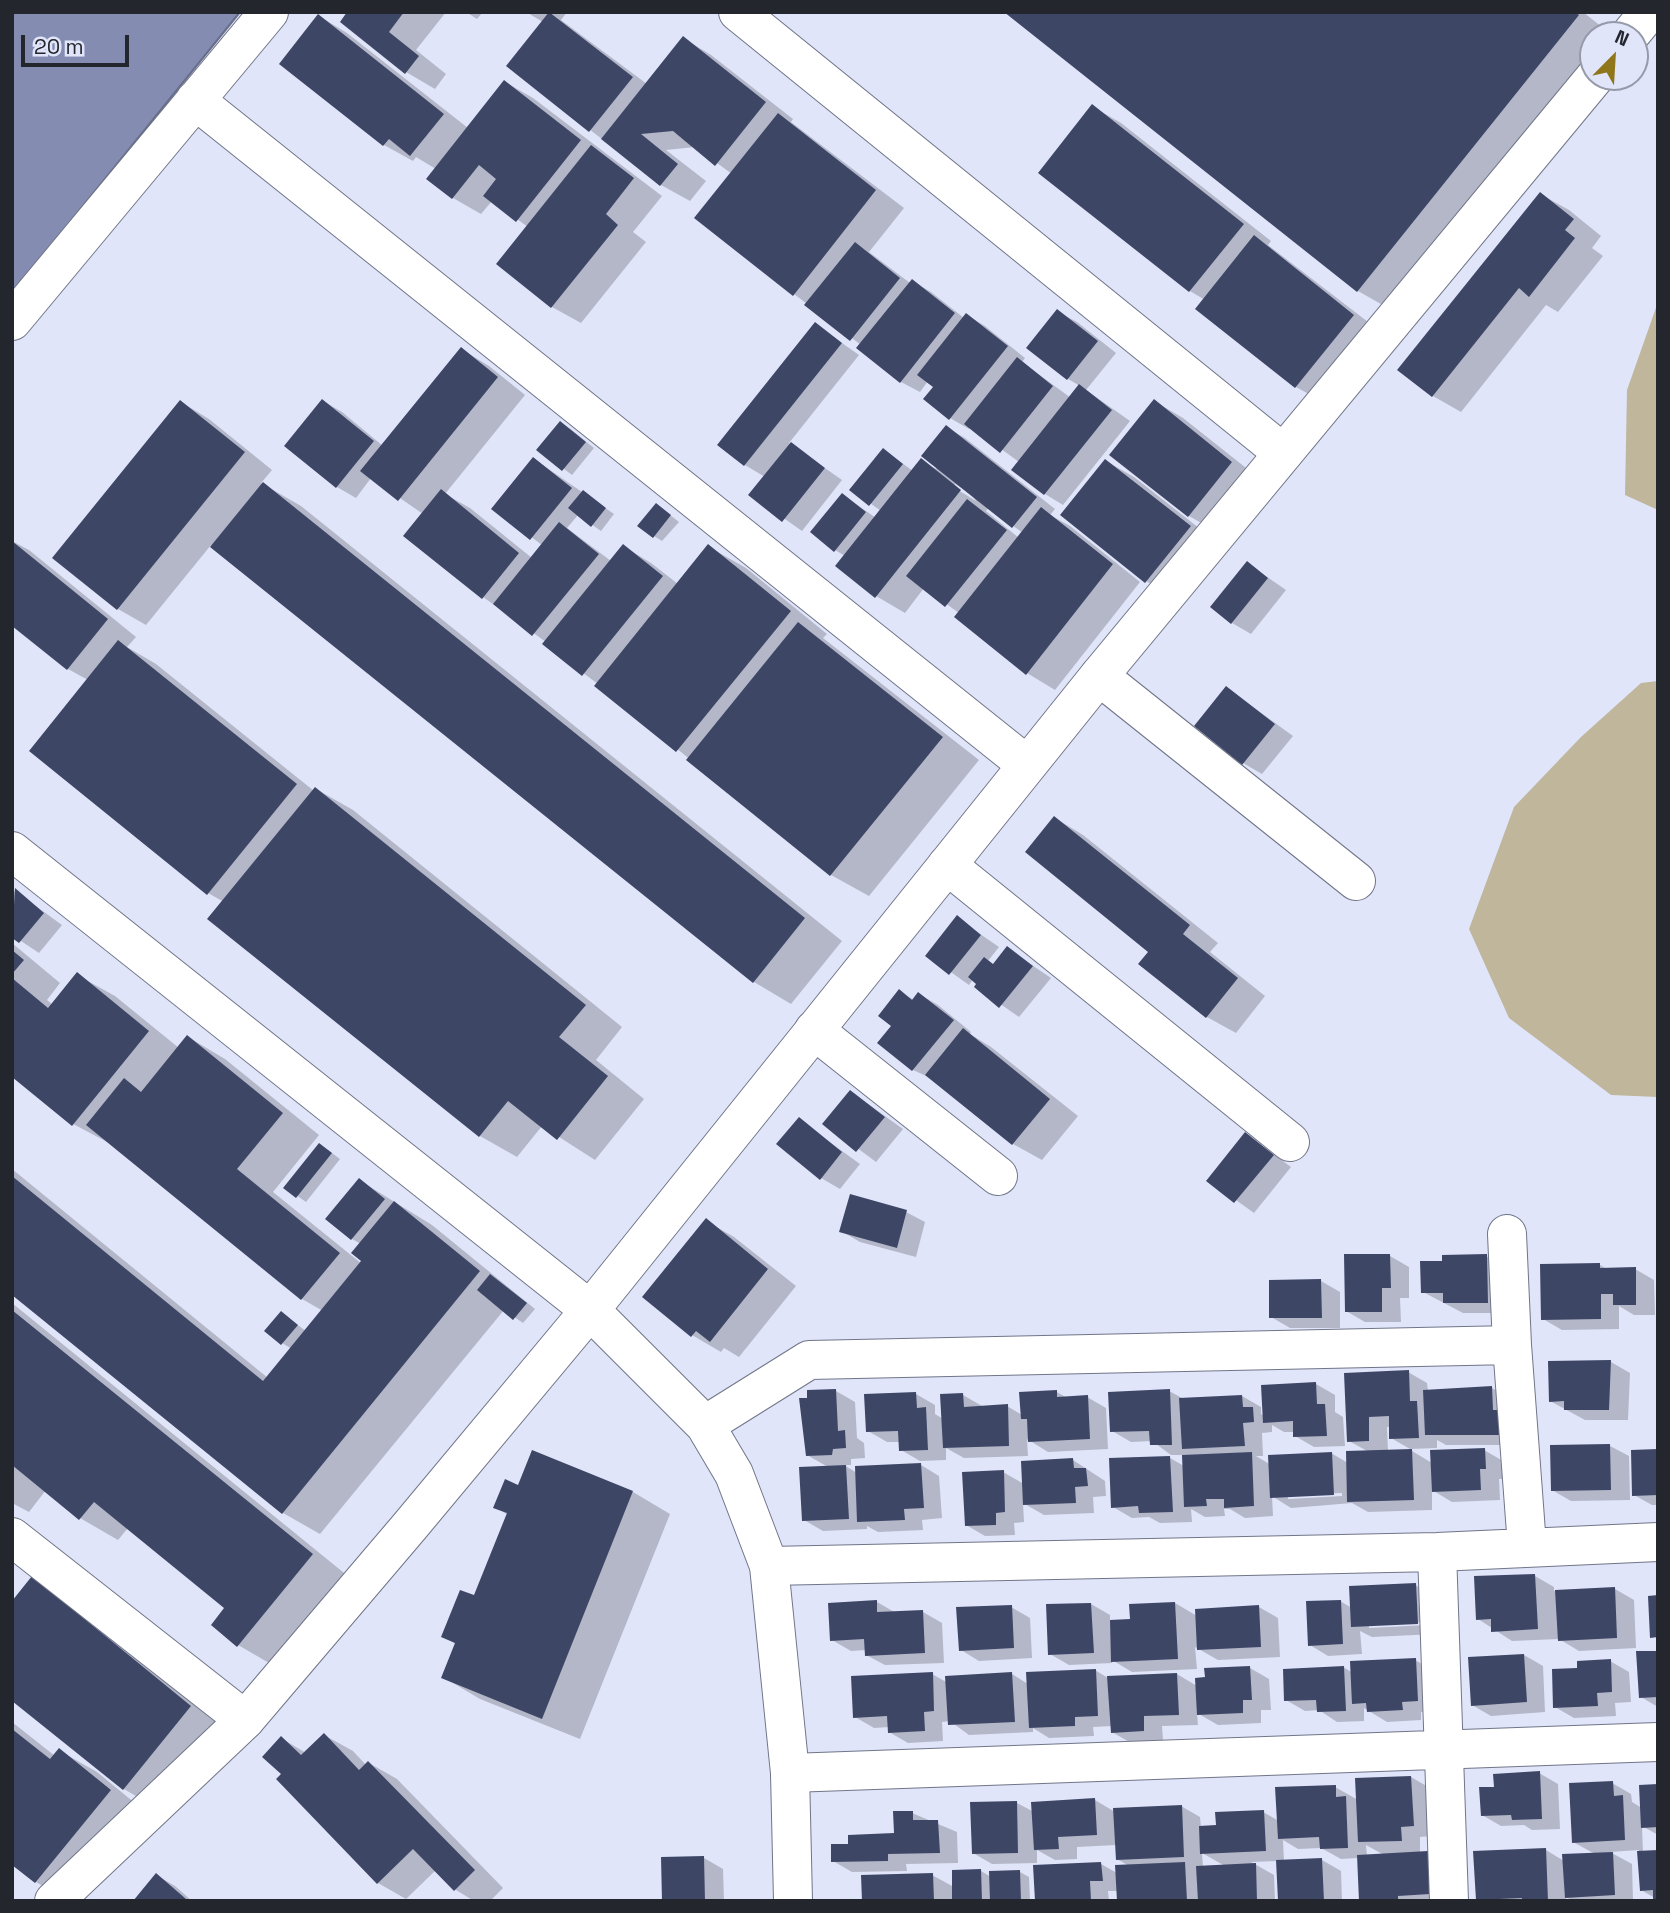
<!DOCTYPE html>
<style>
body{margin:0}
#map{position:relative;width:1670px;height:1913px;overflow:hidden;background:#e0e5fa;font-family:"Space Grotesk",sans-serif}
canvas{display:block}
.frame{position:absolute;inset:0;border:14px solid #24262e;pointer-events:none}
.north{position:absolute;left:1579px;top:21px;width:70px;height:70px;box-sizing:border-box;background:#e0e5fa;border:2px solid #9599a8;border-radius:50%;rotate:24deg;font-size:19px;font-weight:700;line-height:28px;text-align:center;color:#24262e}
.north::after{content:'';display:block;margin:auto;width:24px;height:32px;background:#90761b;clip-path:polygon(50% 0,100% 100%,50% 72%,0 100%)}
.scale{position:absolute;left:21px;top:35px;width:108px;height:32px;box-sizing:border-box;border:4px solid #24262e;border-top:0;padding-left:9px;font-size:21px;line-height:24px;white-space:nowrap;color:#24262e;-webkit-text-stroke:5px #e0e5fa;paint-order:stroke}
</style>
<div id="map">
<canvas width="1670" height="1913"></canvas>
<div class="frame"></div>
<div class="north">N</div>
<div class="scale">20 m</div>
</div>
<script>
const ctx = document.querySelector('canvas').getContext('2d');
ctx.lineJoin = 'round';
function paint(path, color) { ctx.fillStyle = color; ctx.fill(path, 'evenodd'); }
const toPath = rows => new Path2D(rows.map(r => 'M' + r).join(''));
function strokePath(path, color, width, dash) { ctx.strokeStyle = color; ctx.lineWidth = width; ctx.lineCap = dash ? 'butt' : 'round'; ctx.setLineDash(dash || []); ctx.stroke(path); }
paint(toPath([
 [1658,302,1658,510,1625,495,1627,390],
 [1658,681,1658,1097,1611,1095,1509,1018,1469,929,1514,807,1581,737,1641,683]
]), '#bfb69b');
const water = toPath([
 [12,12,240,12,12,294,12,12]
]);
paint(water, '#848db1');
strokePath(water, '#676e8a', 2);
paint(toPath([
 [350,12,446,12,416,50,446,74,435,89,406,72],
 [466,12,483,12,477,19],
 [526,12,567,12,561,20,647,84,683,38,711,55,793,119,791,122,904,208,869,252,910,283,912,281,931,292,964,318,967,315,985,326,1025,358,1022,362,1071,398,1080,386,1068,379,1058,312,1077,322,1116,353,1086,390,1130,421,1063,505,1045,494,1019,462,971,427,969,429,950,418,935,387,928,381,920,392,901,382,861,345,794,294,732,174,695,147,666,150,706,181,690,201,661,185,508,66,543,22],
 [1006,12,1583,12,1612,35,1593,35,1593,65,1395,312,1358,291],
 [319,16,347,33,468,128,505,82,533,98,662,196,633,232,646,242,581,323,552,307,498,264,528,227,492,201,481,214,453,198,436,169,416,157,413,161,384,145,281,63],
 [1093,107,1121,123,1271,241,1268,245,1381,332,1325,403,1296,387,1198,308,1205,300,1190,291],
 [1540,194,1569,210,1601,236,1592,248,1603,256,1558,312,1546,305,1461,412,1433,396],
 [815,324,859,355,789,443,842,480,802,531,751,495,765,477,745,465],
 [461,349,489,366,525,395,445,494,470,508,532,558,542,545,494,509,534,459,614,514,601,531,578,515,567,528,611,561,623,546,651,563,678,584,709,547,746,568,827,634,823,638,979,760,869,896,831,875,598,684,544,644,546,642,483,597,423,514,371,478,356,498,337,487,323,401,342,412,383,446],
 [1154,401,1183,418,1260,479,1217,532,1189,516],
 [181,402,209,419,272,470,261,483,301,506,842,941,791,1004,754,982,211,545,146,625,118,609],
 [946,427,965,438,1055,509,1050,515,1070,526,1140,582,1055,690,1027,673,959,613,924,588,905,613,876,596,837,566,845,556,835,550,843,495,876,518,881,511,852,490,884,450,913,471,921,461,936,469],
 [955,484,970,493,976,501,953,487],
 [988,508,1023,533,1019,538,986,511],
 [569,428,594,448,572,475,539,450],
 [1106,461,1134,477,1218,543,1175,598,1146,581],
 [665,511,679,522,662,541,654,536],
 [12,541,29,550,136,637,127,647,156,664,314,791,316,789,353,810,622,1027,596,1060,644,1099,595,1160,542,1126,517,1157,480,1136,224,902,208,893,88,680,68,669,12,624],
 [1247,563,1286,590,1251,634,1232,623],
 [1227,688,1293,736,1262,774,1243,763],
 [1055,818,1083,835,1218,943,1210,952,1265,996,1236,1033,1207,1017,1141,963,1151,951],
 [15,891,62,925,39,953,12,935,12,894],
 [957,918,999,947,988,961,994,965,1008,949,1051,978,1019,1017,976,987,979,984,973,979,969,985,927,955],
 [12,943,60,983,47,1000,53,1005,77,975,115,996,179,1048,188,1037,225,1059,319,1135,273,1192,362,1264,361,1244,352,1239,359,1180,432,1225,535,1309,523,1323,504,1310,320,1534,283,1513,12,1292,12,1169,268,1378,292,1349,282,1343,281,1313,306,1331,323,1311,302,1299,111,1144,73,1124,12,1075],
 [900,992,914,1000,919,994,938,1005,971,1032,970,1034,991,1047,1078,1116,1042,1160,1013,1144,933,1079,913,1070,879,1043,894,1026],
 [851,1092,903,1129,876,1162,825,1124],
 [799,1120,860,1164,840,1189,821,1178],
 [1246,1134,1291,1167,1254,1213,1208,1180],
 [328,1150,340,1159,306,1202,286,1188],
 [906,1212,925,1222,916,1257,860,1242,841,1231],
 [706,1221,734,1237,796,1286,739,1357,724,1348,721,1352,692,1335],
 [1390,1256,1409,1267,1409,1298,1400,1298,1401,1322,1365,1322,1346,1311],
 [1486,1256,1505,1267,1506,1313,1463,1313,1423,1292,1444,1262],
 [1600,1265,1607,1269,1635,1269,1654,1280,1655,1315,1634,1315,1619,1306,1619,1329,1562,1330,1543,1319],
 [1321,1281,1340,1292,1340,1328,1290,1328,1271,1317],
 [12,1303,349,1577,276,1667,238,1645,213,1625,226,1608,128,1528,118,1540,80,1518,46,1490,29,1512,12,1503],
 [1550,1362,1611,1362,1630,1373,1628,1420,1585,1420,1550,1401],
 [1408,1372,1427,1383,1428,1391,1492,1388,1511,1399,1519,1445,1446,1445,1437,1440,1437,1448,1410,1449,1391,1438,1391,1427,1387,1427,1388,1452,1412,1451,1432,1463,1484,1450,1503,1461,1504,1479,1499,1479,1500,1500,1452,1502,1432,1490,1432,1510,1368,1512,1352,1503,1291,1508,1272,1496,1273,1516,1245,1518,1230,1509,1224,1509,1225,1516,1205,1517,1191,1509,1192,1522,1160,1523,1149,1517,1132,1518,1113,1507,1170,1458,1184,1466,1184,1455,1171,1455,1152,1441,1131,1442,1112,1431,1169,1391,1184,1399,1242,1396,1261,1407,1261,1414,1265,1416,1316,1384,1335,1395,1335,1412,1343,1417,1345,1446,1314,1447,1295,1436,1295,1432,1284,1432,1272,1425,1272,1432,1262,1433,1263,1456,1256,1456,1271,1465,1331,1453,1348,1463,1369,1452,1349,1441,1345,1375],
 [1342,1493,1342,1496,1288,1499,1288,1495],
 [836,1391,855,1402,857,1438,864,1443,865,1458,851,1459,851,1465,844,1465,857,1473,921,1465,939,1476,942,1518,922,1520,923,1530,878,1532,867,1526,867,1529,823,1531,804,1520,828,1467,807,1455],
 [1057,1392,1067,1398,1087,1397,1106,1408,1108,1449,1048,1452,1027,1439,1028,1456,964,1458,946,1448,946,1460,920,1461,901,1450,901,1442,887,1442,868,1431,916,1394,935,1405,935,1414,943,1419,963,1395,982,1406,1007,1406,1022,1415],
 [1610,1446,1629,1456,1630,1500,1571,1501,1552,1490],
 [1658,1451,1658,1505,1652,1505,1634,1495],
 [533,1452,633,1492,670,1514,580,1739,480,1699,443,1677,456,1644,443,1636,475,1597,508,1515,495,1507,519,1487],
 [1073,1460,1105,1481,1106,1496,1093,1497,1094,1513,1044,1515,1023,1503,1024,1522,1014,1523,1015,1535,985,1536,966,1525,1003,1472,1024,1484],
 [1535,1576,1554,1587,1554,1591,1615,1589,1634,1600,1636,1648,1579,1651,1559,1639,1512,1641,1478,1619],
 [1415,1585,1434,1596,1436,1634,1372,1637,1360,1631,1362,1654,1328,1656,1310,1645,1340,1601,1352,1608],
 [1426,1622,1426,1625,1369,1628,1369,1625],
 [70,1600,228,1729,161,1811,124,1789,12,1698],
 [877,1602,896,1613,923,1612,942,1623,944,1663,885,1665,866,1655,866,1650,851,1651,832,1640],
 [1175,1603,1197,1616,1259,1607,1278,1618,1280,1657,1218,1660,1195,1647,1197,1669,1132,1672,1112,1660,1112,1663,1069,1665,1050,1654,1091,1604,1110,1615,1110,1622,1132,1621],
 [1011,1607,1030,1618,1032,1658,979,1661,961,1650],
 [1658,1652,1658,1707,1641,1697],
 [1524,1655,1543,1666,1545,1712,1491,1716,1472,1705],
 [1415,1660,1434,1671,1436,1711,1421,1712,1421,1720,1387,1722,1364,1708,1364,1721,1337,1722,1319,1710,1305,1711,1286,1700,1343,1667,1353,1673],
 [1610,1661,1629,1672,1631,1702,1615,1703,1616,1716,1574,1718,1555,1707,1579,1670],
 [1250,1668,1269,1679,1271,1710,1261,1710,1261,1723,1218,1725,1197,1713,1198,1725,1162,1726,1163,1741,1131,1743,1112,1732,1112,1726,1093,1727,1094,1736,1049,1738,1033,1728,1033,1732,969,1735,950,1721,942,1722,943,1741,908,1743,889,1732,889,1727,874,1728,855,1717,932,1674,948,1683,1012,1674,1028,1684,1095,1670,1108,1678,1177,1674,1197,1686],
 [12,1722,55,1756,60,1751,97,1772,147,1813,68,1901,36,1882,12,1863],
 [324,1735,353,1751,366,1765,369,1763,397,1779,503,1888,490,1901,474,1901,456,1890,436,1870,406,1899,378,1883,284,1774,281,1738,306,1753],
 [1539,1773,1558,1784,1560,1829,1532,1830,1524,1825,1501,1826,1482,1815,1496,1788],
 [1411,1777,1430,1788,1432,1836,1420,1837,1420,1853,1449,1901,1361,1901,1358,1858,1341,1859,1321,1848,1298,1849,1283,1840,1284,1862,1322,1860,1341,1871,1342,1901,1280,1901,1278,1861,1251,1862,1274,1875,1275,1901,1119,1901,1118,1891,1108,1891,1109,1901,1037,1901,1101,1864,1117,1873,1129,1866,1117,1859,1116,1845,1077,1847,1077,1859,1055,1860,1037,1850,1037,1863,992,1864,973,1853,1017,1803,1034,1812,1095,1800,1115,1812,1181,1806,1200,1817,1201,1828,1218,1827,1263,1812,1279,1821,1335,1787,1358,1800],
 [1366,1845,1384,1855,1367,1856],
 [1202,1853,1225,1866,1203,1867],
 [1612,1783,1631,1794,1632,1802,1642,1808,1658,1786,1658,1835,1642,1826,1643,1853,1658,1852,1655,1898,1641,1890,1639,1850,1610,1852,1632,1864,1633,1901,1573,1901,1566,1897,1566,1901,1477,1899,1546,1850,1564,1861,1595,1854,1573,1842],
 [912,1813,957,1832,958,1863,906,1864,907,1871,852,1872,833,1861,850,1846,895,1835],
 [704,1858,723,1869,724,1901,664,1901],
 [981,1871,991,1877,1020,1872,1029,1877,1030,1901,863,1901,932,1875,954,1887],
 [156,1875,175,1886,192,1901,135,1901]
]), '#0003');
paint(toPath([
 [347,12,404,12,389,32,419,56,405,74,340,22],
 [549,12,633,77,589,132,506,66],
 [1004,12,1575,12,1579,15,1357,292],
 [318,14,444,114,410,156,389,139,383,146,279,64],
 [683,36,766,102,715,166,673,131,641,134,678,164,660,186,601,139],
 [504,80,581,140,516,222,483,196,496,179,479,165,452,199,426,179],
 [1092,104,1244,224,1189,292,1038,173],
 [778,113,876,190,793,296,694,218],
 [591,145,634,178,606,214,618,225,551,308,496,264],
 [1540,192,1574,219,1565,230,1575,238,1529,297,1519,288,1432,397,1397,370],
 [1254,235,1354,315,1295,388,1195,309],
 [855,242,900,278,850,341,804,305],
 [912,279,955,313,900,383,856,348],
 [1057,309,1098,341,1067,380,1026,348],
 [966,313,1008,346,949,420,923,399,933,387,917,375],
 [815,322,842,343,744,466,717,445],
 [461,347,498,377,398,501,360,471],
 [1017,357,1053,386,1000,453,964,424],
 [1079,384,1112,410,1044,495,1011,470],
 [322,399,374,441,336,488,284,446],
 [1154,399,1232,462,1188,517,1109,455],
 [180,400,245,452,117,610,52,558],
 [560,421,586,442,562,471,536,450],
 [946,425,1037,497,1012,528,921,456],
 [791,442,825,468,782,522,748,495],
 [883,448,903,464,869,506,849,490],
 [533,457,572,488,530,540,491,509],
 [921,458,961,490,875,598,835,566],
 [1105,459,1191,526,1145,583,1060,515],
 [263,482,805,918,753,983,210,547],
 [441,489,519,553,482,599,403,536],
 [583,490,606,508,591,527,568,508],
 [842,493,866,512,834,552,810,532],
 [967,499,1007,530,945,607,906,576],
 [656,503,671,515,653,538,637,526],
 [1041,507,1113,564,1026,675,954,617],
 [559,522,599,554,532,636,493,604],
 [12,541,108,619,67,670,12,626],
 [623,544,663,576,582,676,542,644],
 [708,544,791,611,676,752,594,686],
 [1247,561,1268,578,1231,624,1210,607],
 [798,622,943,737,830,876,686,760],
 [118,640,297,784,207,895,29,751],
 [1226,686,1275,724,1242,765,1194,726],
 [315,787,586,1005,559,1037,608,1076,557,1140,508,1101,479,1137,207,919],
 [1054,816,1190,925,1183,934,1238,978,1206,1018,1138,964,1148,952,1025,852],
 [15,888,44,913,19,943,12,938],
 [957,915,981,935,949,975,925,956],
 [1007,946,1033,966,999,1008,974,987,976,984,968,977,984,957,993,964],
 [12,950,24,960,12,974],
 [77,972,149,1031,72,1126,12,1077,12,978,48,1008],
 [899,989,912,1000,918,992,954,1020,912,1071,877,1043,891,1026,878,1016],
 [963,1028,1050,1099,1012,1145,925,1075],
 [187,1035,283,1113,237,1169,340,1253,301,1300,86,1125,124,1078,141,1092],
 [850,1090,885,1117,856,1152,822,1124],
 [799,1117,842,1152,820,1180,776,1144],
 [1245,1132,1274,1155,1234,1203,1206,1181],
 [319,1143,332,1153,296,1198,283,1188],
 [12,1176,263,1381,361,1261,351,1253,394,1201,480,1271,282,1514,12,1295],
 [359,1178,385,1199,351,1240,325,1219],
 [850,1194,907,1210,897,1248,839,1232],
 [706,1218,768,1269,710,1342,696,1331,691,1337,642,1297],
 [1344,1254,1390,1254,1391,1288,1382,1288,1382,1312,1345,1312],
 [1487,1254,1488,1303,1443,1303,1443,1293,1421,1293,1420,1261,1442,1261,1442,1255],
 [1600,1263,1600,1268,1636,1267,1636,1305,1613,1305,1613,1294,1601,1294,1601,1319,1541,1320,1540,1264],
 [490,1274,527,1303,513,1320,477,1290],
 [1321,1279,1322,1318,1269,1318,1269,1280],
 [12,1310,313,1554,237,1647,211,1625,224,1608,94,1502,79,1520,12,1465],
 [281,1311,298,1325,281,1345,264,1331],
 [1611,1360,1609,1410,1564,1410,1564,1401,1549,1402,1548,1361],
 [1409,1370,1410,1401,1417,1401,1419,1438,1389,1439,1389,1416,1369,1417,1369,1441,1347,1442,1344,1373],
 [1316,1382,1317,1404,1325,1404,1327,1436,1293,1437,1293,1421,1263,1423,1261,1385],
 [1492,1386,1493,1410,1500,1410,1501,1435,1425,1435,1423,1390],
 [836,1389,838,1431,845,1430,846,1448,833,1449,832,1455,806,1456,799,1398,807,1398,807,1390],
 [1170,1389,1172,1445,1150,1445,1149,1431,1110,1432,1108,1392],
 [1057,1390,1057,1397,1088,1395,1090,1439,1028,1442,1027,1419,1021,1419,1019,1392],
 [916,1392,917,1408,926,1407,928,1450,899,1451,898,1431,866,1432,864,1394],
 [963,1393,964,1407,1008,1404,1009,1446,943,1448,940,1394],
 [1242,1395,1243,1407,1253,1407,1254,1422,1243,1423,1245,1446,1182,1449,1179,1398],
 [1610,1444,1611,1490,1551,1491,1550,1445],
 [1485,1448,1486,1469,1480,1469,1481,1490,1432,1492,1430,1450],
 [1412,1449,1414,1500,1347,1502,1346,1451],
 [1658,1449,1658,1495,1632,1496,1631,1450],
 [532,1450,633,1491,542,1719,441,1678,455,1643,441,1637,460,1590,474,1595,507,1513,493,1508,505,1479,518,1485],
 [1252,1452,1254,1506,1224,1508,1224,1499,1206,1499,1207,1506,1184,1507,1182,1455],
 [1332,1452,1334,1495,1270,1498,1268,1455],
 [1170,1456,1173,1512,1139,1513,1138,1506,1111,1508,1109,1458],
 [1073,1458,1074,1468,1086,1468,1088,1486,1075,1487,1076,1503,1023,1505,1021,1461],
 [921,1463,924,1508,904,1509,905,1520,857,1522,855,1466],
 [846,1465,849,1519,802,1521,799,1467],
 [1004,1470,1005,1512,996,1513,996,1525,965,1526,962,1472],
 [1535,1574,1538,1629,1491,1632,1491,1619,1476,1620,1474,1576],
 [32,1576,191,1706,123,1790,12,1701,12,1601],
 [1416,1583,1418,1624,1351,1627,1349,1586],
 [1615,1587,1617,1638,1558,1641,1555,1590],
 [1658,1595,1658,1637,1650,1638,1648,1596],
 [877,1600,877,1612,923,1610,925,1653,865,1656,864,1639,830,1641,828,1603],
 [1341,1600,1343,1644,1308,1646,1306,1601],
 [1175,1602,1178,1659,1111,1662,1110,1620,1130,1619,1129,1604],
 [1091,1603,1094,1653,1048,1655,1046,1604],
 [1012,1605,1014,1648,959,1651,956,1607],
 [1259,1605,1261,1647,1197,1650,1195,1609],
 [1636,1651,1658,1651,1658,1697,1639,1698],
 [1524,1654,1527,1702,1471,1706,1468,1657],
 [1416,1658,1418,1701,1402,1702,1403,1710,1367,1712,1366,1703,1352,1704,1350,1661],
 [1611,1659,1612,1692,1597,1693,1598,1706,1553,1708,1552,1669,1577,1668,1577,1661],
 [1250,1666,1252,1700,1243,1700,1243,1713,1197,1715,1195,1678,1205,1677,1204,1668],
 [1344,1666,1346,1711,1317,1712,1316,1700,1284,1701,1283,1669],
 [1096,1669,1098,1716,1075,1717,1075,1726,1029,1728,1026,1672],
 [933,1672,934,1711,924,1712,925,1731,888,1733,887,1716,853,1718,851,1676],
 [1012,1672,1015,1722,948,1725,945,1676],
 [1177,1673,1179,1715,1144,1716,1144,1731,1111,1733,1107,1676],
 [12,1729,50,1759,59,1748,111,1790,35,1883,12,1865],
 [324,1733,359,1770,368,1761,475,1870,454,1891,413,1849,377,1884,276,1779,281,1774,262,1757,281,1736,301,1755],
 [1540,1771,1542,1819,1512,1820,1511,1815,1481,1816,1479,1787,1494,1787,1493,1774],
 [1411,1776,1414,1826,1401,1827,1402,1841,1358,1842,1355,1778],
 [1613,1781,1614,1796,1623,1795,1625,1840,1572,1843,1569,1783],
 [1658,1784,1658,1827,1641,1828,1639,1785],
 [1336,1785,1336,1797,1346,1796,1348,1848,1320,1849,1319,1837,1278,1839,1275,1787],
 [1095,1798,1097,1835,1058,1837,1059,1849,1034,1850,1031,1802],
 [1017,1801,1018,1853,972,1854,970,1802],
 [1182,1805,1184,1857,1116,1860,1113,1808],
 [1264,1810,1266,1851,1200,1854,1199,1826,1216,1825,1215,1812],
 [893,1811,913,1811,913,1820,938,1820,940,1853,888,1854,888,1861,831,1862,831,1844,848,1844,848,1835,894,1833],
 [1546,1848,1548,1901,1522,1901,1522,1898,1476,1900,1473,1851],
 [1658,1850,1658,1901,1653,1901,1653,1890,1640,1891,1637,1851],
 [1428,1851,1430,1894,1398,1896,1398,1901,1359,1901,1357,1855],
 [1613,1852,1615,1895,1565,1898,1562,1854],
 [704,1856,705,1901,662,1901,661,1857],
 [1322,1858,1324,1901,1278,1901,1276,1860],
 [1101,1862,1103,1881,1090,1881,1091,1901,1035,1901,1033,1865],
 [1185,1862,1187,1901,1117,1901,1115,1865],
 [1256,1863,1257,1901,1198,1901,1196,1866],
 [981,1869,982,1901,952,1901,952,1870],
 [1020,1870,1021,1901,990,1901,989,1871],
 [156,1873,186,1899,184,1901,133,1901],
 [933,1873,934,1901,862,1901,861,1875]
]), '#3e4666');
const minor = toPath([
 [738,12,1283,453],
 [195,100,1027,765],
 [12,321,269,12],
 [1099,676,1356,881],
 [947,865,1290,1142],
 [814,1030,998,1176],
 [1507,1234,1512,1345],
 [705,1425,809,1360,1512,1345,1527,1546],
 [12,1537,245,1720],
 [1437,1552,1449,1901],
 [769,1566,1437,1552,1658,1542],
 [790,1773,1658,1742]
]);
const tertiary = toPath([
 [1630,35,1649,12],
 [12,851,590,1310,705,1425,734,1474,769,1566,790,1773,793,1901],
 [54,1901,245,1720,410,1526,590,1310,1099,676,1595,77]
]);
strokePath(minor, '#707588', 40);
strokePath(tertiary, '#707588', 40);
strokePath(minor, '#fff', 38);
strokePath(tertiary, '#fff', 38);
</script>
